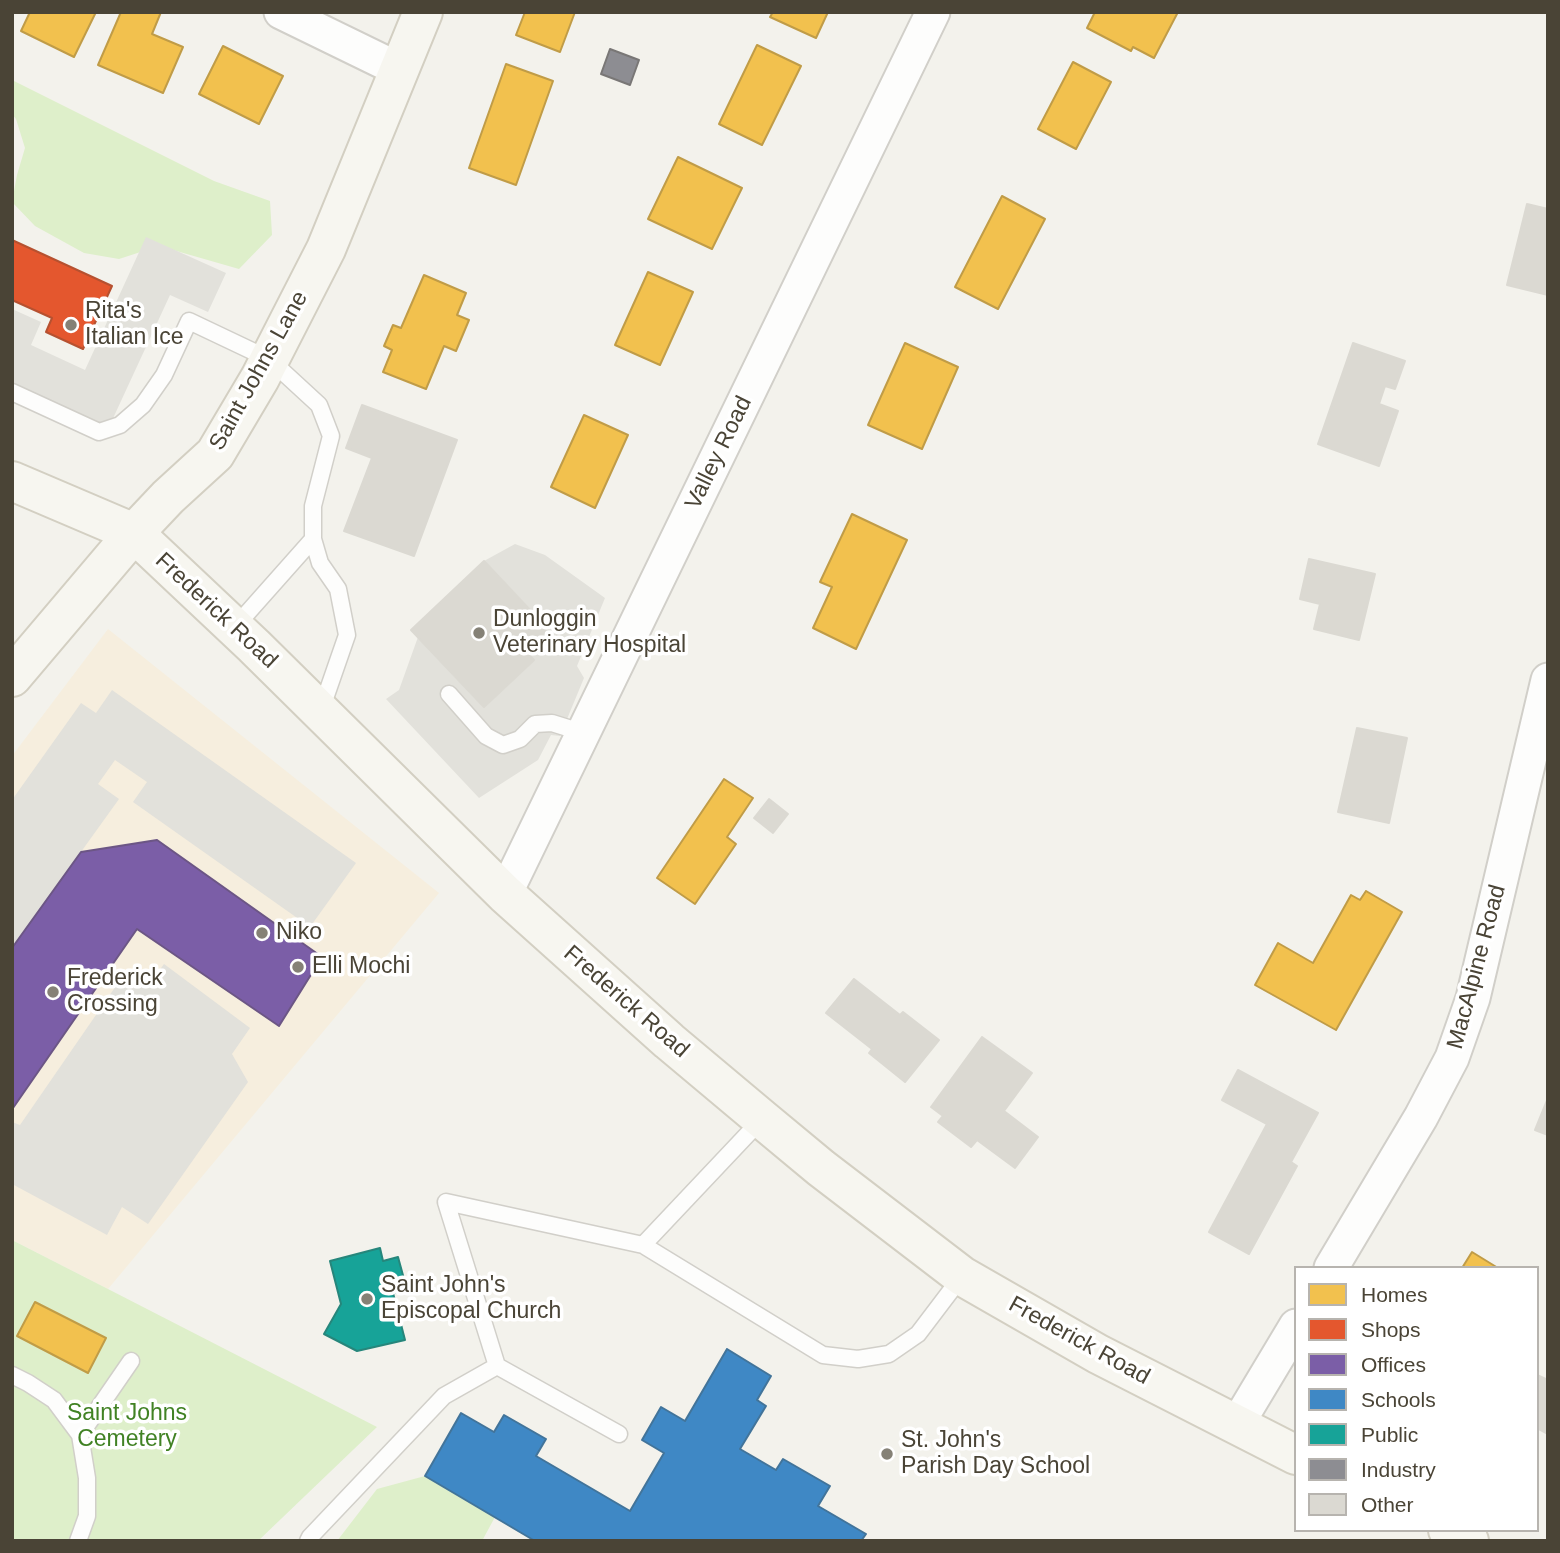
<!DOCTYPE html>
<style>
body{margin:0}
#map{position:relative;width:1560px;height:1553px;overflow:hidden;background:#f3f2ec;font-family:Helvetica,sans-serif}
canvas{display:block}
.frame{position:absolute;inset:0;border:14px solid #4a4436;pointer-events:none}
.legend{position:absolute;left:1294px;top:1266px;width:245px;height:266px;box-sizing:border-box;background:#fff;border:2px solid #b7b4af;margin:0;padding:9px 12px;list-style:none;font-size:21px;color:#4a4436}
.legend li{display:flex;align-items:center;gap:14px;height:35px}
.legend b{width:35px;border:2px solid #b7b4af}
</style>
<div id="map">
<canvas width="1560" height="1553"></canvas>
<div class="frame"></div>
<ul class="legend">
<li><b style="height:19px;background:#f2c14e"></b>Homes</li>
<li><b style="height:19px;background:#e4572e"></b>Shops</li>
<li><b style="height:19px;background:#7b5ea7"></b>Offices</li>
<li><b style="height:19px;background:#3f88c5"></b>Schools</li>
<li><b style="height:19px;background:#17a398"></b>Public</li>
<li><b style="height:19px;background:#8d8d92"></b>Industry</li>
<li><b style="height:19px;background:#dbd9d2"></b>Other</li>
</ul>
</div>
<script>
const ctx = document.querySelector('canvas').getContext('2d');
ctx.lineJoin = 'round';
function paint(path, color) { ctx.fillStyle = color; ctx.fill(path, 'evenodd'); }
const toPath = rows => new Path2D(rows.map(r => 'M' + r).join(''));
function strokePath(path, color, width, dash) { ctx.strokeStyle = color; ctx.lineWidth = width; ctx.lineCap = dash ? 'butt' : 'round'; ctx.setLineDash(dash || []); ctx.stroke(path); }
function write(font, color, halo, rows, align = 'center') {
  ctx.font = font + ' Helvetica,sans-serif'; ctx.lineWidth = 7; ctx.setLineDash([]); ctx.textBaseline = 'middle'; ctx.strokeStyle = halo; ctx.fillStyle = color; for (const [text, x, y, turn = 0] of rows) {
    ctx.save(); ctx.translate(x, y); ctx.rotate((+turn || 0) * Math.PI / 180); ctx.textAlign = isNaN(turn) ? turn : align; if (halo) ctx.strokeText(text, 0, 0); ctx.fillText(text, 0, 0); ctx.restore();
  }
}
paint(toPath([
 [108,629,439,893,108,1289,12,1240,12,756]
]), '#f6eede');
paint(toPath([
 [12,80,214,181,270,201,272,235,239,269,159,246,119,259,84,253,35,226,12,202,17,175,25,148,16,119,12,114],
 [12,1240,108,1289,377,1427,258,1541,12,1541],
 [425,1476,495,1517,482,1541,337,1541,377,1489]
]), '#deefca');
paint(toPath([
 [146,237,226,273,208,312,170,295,109,427,12,383,12,309,41,322,31,345,85,370],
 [515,544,545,555,605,598,577,666,584,678,560,736,551,735,538,760,479,798,386,699,399,690,418,637,484,707,533,661,525,651,548,628,484,561],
 [112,690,356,863,310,927,133,802,147,782,115,760,98,784,119,799,12,948,12,800,81,703,96,713],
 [164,964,250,1028,232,1054,248,1082,148,1224,122,1207,107,1235,12,1184,12,1122,20,1125,127,970,148,986]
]), '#e2e1db');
const homes = toPath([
 [30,12,96,12,74,57,21,31,30,12],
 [121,12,161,12,152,34,183,47,163,93,98,65,121,12],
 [525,12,575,12,560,52,516,35,525,12],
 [773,12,828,12,816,38,770,17,773,12],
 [1095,12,1178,12,1154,58,1133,47,1131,51,1087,28,1095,12],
 [757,45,801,66,762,145,719,124,757,45],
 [223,46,283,76,259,124,199,94,223,46],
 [1073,62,1111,82,1076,149,1038,129,1073,62],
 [506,64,553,81,516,185,469,168,506,64],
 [678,157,742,188,712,249,648,219,678,157],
 [1002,196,1045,219,998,309,955,287,1002,196],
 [648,272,693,292,660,365,615,345,648,272],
 [424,275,466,293,457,315,469,320,456,351,444,346,426,389,383,372,392,350,384,346,393,325,401,328,424,275],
 [905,343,958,367,922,449,868,425,905,343],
 [584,415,628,435,595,508,551,487,584,415],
 [852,514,907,540,856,649,813,628,832,587,820,582,852,514],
 [724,779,753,798,727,837,736,844,695,904,657,878,724,779],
 [1366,891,1402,912,1336,1030,1255,985,1278,943,1313,963,1351,895,1360,900,1366,891],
 [1472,1252,1498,1268,1462,1268,1472,1252],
 [35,1302,106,1338,88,1373,17,1336,35,1302]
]);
paint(homes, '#f2c14e');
strokePath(homes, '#c09c47', 2);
const shops = toPath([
 [12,240,112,286,83,349,46,332,52,318,12,300,12,240]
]);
paint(shops, '#e4572e');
strokePath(shops, '#b65130', 2);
const offices = toPath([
 [157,840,322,957,279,1026,137,929,13,1108,12,948,81,852,157,840]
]);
paint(offices, '#7b5ea7');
strokePath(offices, '#6c5685', 2);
const schools = toPath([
 [727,1349,771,1376,757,1400,766,1406,740,1449,776,1470,783,1459,830,1486,818,1506,866,1534,861,1541,535,1541,425,1476,461,1413,494,1432,504,1415,546,1439,536,1456,630,1511,664,1453,642,1440,661,1407,685,1421,727,1349]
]);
paint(schools, '#3f88c5');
strokePath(schools, '#42749a', 2);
const public = toPath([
 [380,1248,383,1261,398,1257,407,1290,393,1293,405,1340,357,1351,324,1334,341,1304,330,1261,380,1248]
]);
paint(public, '#17a398');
strokePath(public, '#26867b', 2);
const industry = toPath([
 [610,49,639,60,630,85,601,74,610,49]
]);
paint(industry, '#8d8d92');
strokePath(industry, '#797776', 2);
const building = toPath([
 [1527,204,1548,209,1548,295,1507,285,1527,204],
 [1353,343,1405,361,1395,389,1385,386,1379,404,1398,411,1379,466,1318,444,1353,343],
 [362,405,457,440,414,556,344,531,372,458,346,448,362,405],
 [1309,559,1375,574,1359,640,1314,629,1320,604,1300,599,1309,559],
 [484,561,548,629,525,651,534,660,484,707,411,630,484,561],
 [1357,728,1407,738,1389,823,1338,812,1357,728],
 [769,799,788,814,773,833,754,818,769,799],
 [854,979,900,1015,903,1012,939,1040,905,1082,869,1053,872,1049,826,1013,854,979],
 [982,1037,1032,1073,1004,1111,1038,1137,1015,1168,977,1140,971,1147,938,1122,943,1116,931,1107,982,1037],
 [1238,1070,1318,1113,1291,1162,1297,1166,1249,1254,1209,1232,1267,1124,1222,1100,1238,1070],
 [1548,1098,1548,1135,1535,1130,1548,1098],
 [1537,1375,1548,1380,1548,1434,1537,1428,1537,1375]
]);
paint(building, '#dbd9d2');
strokePath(building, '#dbd9d2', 2);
const lane = toPath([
 [12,392,99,432,120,425,143,405,164,375,189,321,269,359,319,405,331,436,313,506,313,539,320,563,338,589,347,635,321,710],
 [234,628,313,539],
 [449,694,486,736,503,745,520,739,535,724,552,723,584,733],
 [643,1245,762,1119],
 [12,1375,28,1383,54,1400,80,1435,87,1478,87,1516,78,1541],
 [619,1434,497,1366,446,1202,643,1245,823,1355,858,1359,889,1354,918,1334,962,1276],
 [80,1435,131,1361],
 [308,1541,310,1537,444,1396,497,1366]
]);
const street = toPath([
 [281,12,400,70],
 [505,894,933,12],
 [1331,1268,1421,1117,1452,1058,1473,998,1548,680],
 [1236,1426,1296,1326]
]);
const secondary = toPath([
 [12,481,134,533,254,646,505,894,669,1041,762,1119,821,1168,962,1276,1098,1354,1296,1455],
 [12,677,134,533,168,497,215,454,260,378,326,249,423,12],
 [1448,1530,1469,1541]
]);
strokePath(lane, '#d1cfc9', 19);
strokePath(street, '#d1cfc9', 37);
strokePath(secondary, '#d3cfc2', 42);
strokePath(lane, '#fdfdfc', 16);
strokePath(street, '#fdfdfc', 33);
strokePath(secondary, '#f7f6f0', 38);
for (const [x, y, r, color] of [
 [71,325,7,"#858176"],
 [479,633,7,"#858176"],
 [262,933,7,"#858176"],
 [298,967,7,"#858176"],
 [53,992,7,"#858176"],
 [367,1299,7,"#858176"],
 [887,1454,7,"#858176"]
]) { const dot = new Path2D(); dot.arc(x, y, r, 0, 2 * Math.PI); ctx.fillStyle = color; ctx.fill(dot); strokePath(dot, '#fff', 2.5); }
write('23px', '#4a4436', '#fff', [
 ["Rita's",85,312],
 ["Italian Ice",85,338],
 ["Dunloggin",493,620],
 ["Veterinary Hospital",493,646],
 ["Niko",276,933],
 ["Elli Mochi",312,967],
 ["Frederick",67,979],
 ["Crossing",67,1005],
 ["Saint John's",381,1286],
 ["Episcopal Church",381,1312],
 ["St. John's",901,1441],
 ["Parish Day School",901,1467]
], 'left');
write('23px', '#4a4436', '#fff', [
 ["Saint Johns Lane",259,371,-61],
 ["Valley Road",719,453,-64],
 ["Frederick Road",216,611,43],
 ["MacAlpine Road",1477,967,-75],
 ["Frederick Road",626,1002,41],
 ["Frederick Road",1079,1341,29]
]);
write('23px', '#418224', '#fff', [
 ["Saint Johns",127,1414],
 ["Cemetery",127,1440]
]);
</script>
